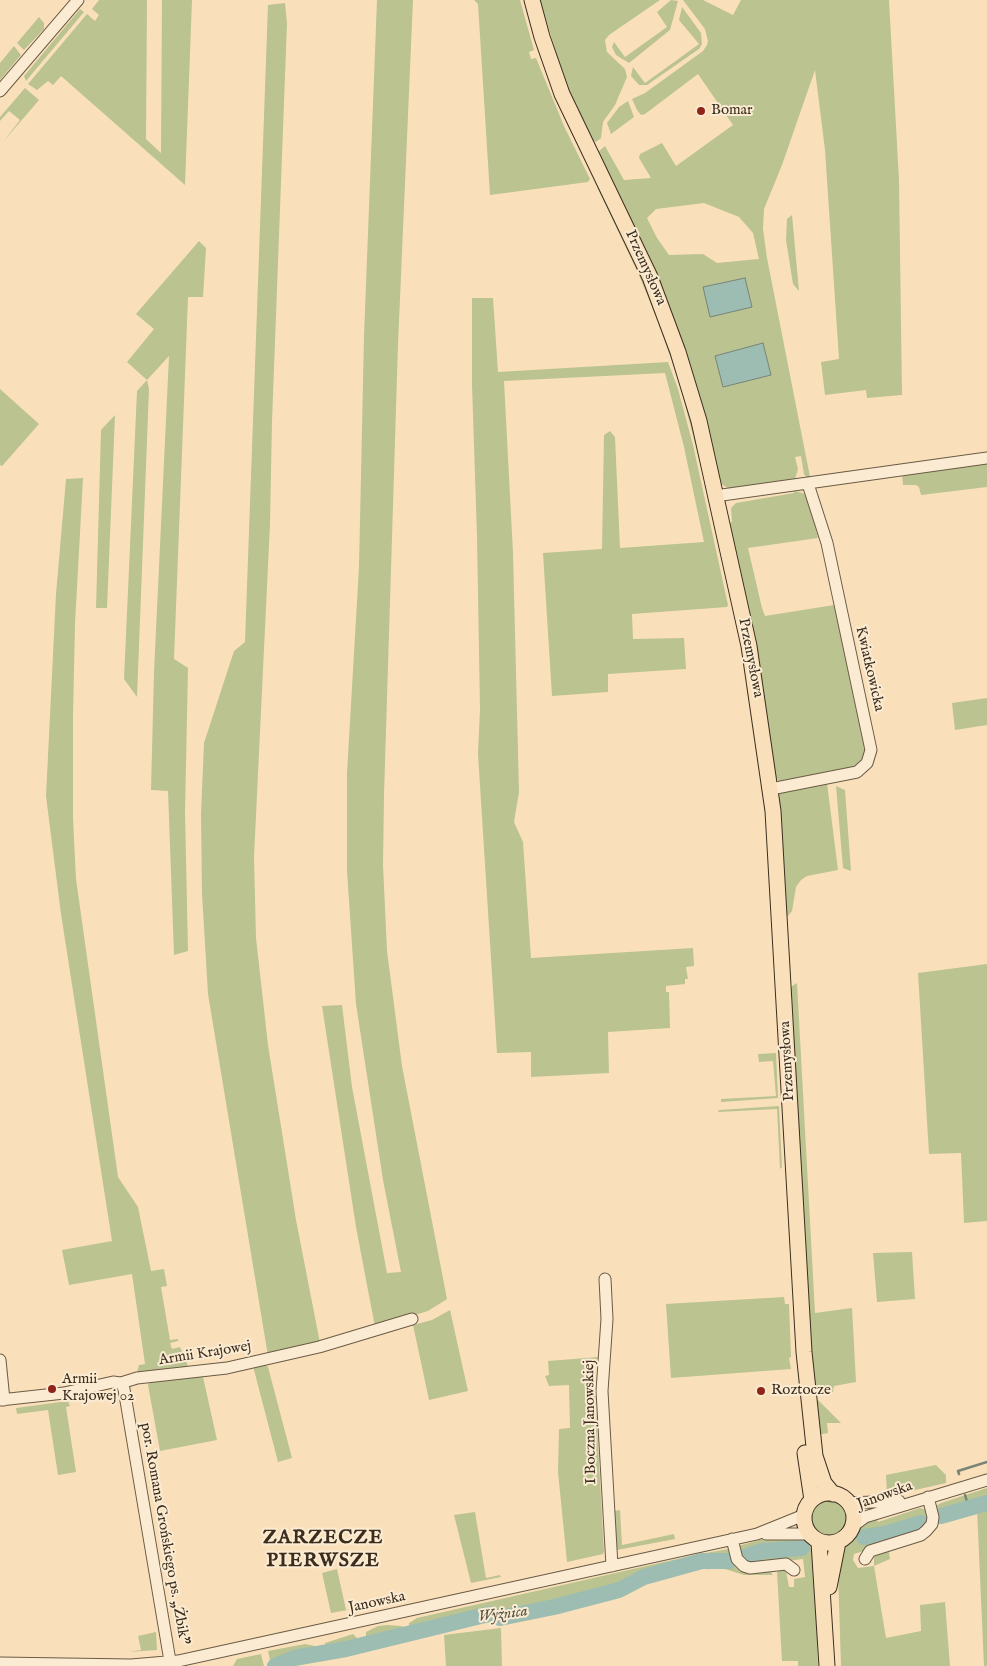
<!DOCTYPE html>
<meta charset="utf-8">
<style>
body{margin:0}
canvas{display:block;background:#f9e0ba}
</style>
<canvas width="987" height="1666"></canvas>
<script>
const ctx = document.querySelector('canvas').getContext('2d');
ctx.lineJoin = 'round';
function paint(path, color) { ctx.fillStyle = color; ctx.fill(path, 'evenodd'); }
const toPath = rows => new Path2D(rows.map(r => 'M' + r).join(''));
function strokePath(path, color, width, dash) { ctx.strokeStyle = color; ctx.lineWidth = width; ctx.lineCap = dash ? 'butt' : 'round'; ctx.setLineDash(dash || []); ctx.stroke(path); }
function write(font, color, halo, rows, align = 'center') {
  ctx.font = font + ' "IM FELL English",serif'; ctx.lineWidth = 4; ctx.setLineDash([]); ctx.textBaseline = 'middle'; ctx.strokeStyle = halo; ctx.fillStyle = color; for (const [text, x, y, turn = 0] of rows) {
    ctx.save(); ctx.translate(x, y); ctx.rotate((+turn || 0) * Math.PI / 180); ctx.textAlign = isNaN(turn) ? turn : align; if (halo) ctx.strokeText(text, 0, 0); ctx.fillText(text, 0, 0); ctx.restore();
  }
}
paint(toPath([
 [99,0,147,0,146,139,161,153,162,0,192,0,185,185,61,76,53,85,48,81,37,90,28,84,87,14,95,21,99,15,92,9],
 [377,0,413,0,398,344,384,795,383,865,387,951,402,1066,447,1299,428,1311,375,1327,356,1227,322,1006,342,1005,352,1087,387,1273,401,1272,383,1180,356,1004,347,871,347,773,359,567,364,336],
 [474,0,520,0,534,50,529,52,531,59,536,58,564,126,590,179,588,182,490,195,478,4],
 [540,0,660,0,609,35,605,40,607,52,625,69,627,77,615,105,603,122,601,138,596,142,592,140,565,81],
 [671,0,678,1,670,30,629,63,616,55,612,47,614,42,625,57,667,27,657,12],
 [683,0,703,0,733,15,741,0,889,0,899,180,902,395,867,398,866,390,825,395,821,362,839,359,825,150,815,70,782,165,764,209,763,229,767,258,810,477,806,477,804,474,801,456,795,457,798,469,795,479,728,488,721,484,699,394,662,286,598,152,605,146,624,180,651,178,639,158,640,154,662,143,676,166,733,125,698,74,645,114,641,115,637,110,632,99,645,93,703,51,707,45,708,41,705,29],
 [704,203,739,217,753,233,759,259,717,263,703,254,669,255,657,238,647,218,656,209],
 [285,3,287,23,272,421,270,524,254,857,256,938,268,1045,296,1220,320,1343,268,1356,208,994,202,894,201,814,204,743,234,651,245,642,268,5],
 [682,7,701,33,702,44,699,49,647,85,639,85,631,76,633,67,645,83,699,44,679,20],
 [80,9,84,12,26,81,24,76],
 [39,17,44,23,44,29,24,50,17,43],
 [14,46,21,55,0,80,0,63],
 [25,88,39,100,3,142,20,120,9,111,0,121,0,117],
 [628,101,634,117,611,134,607,123,619,107],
 [597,187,599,188,640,272,670,348,693,426,705,483,680,385,659,324,638,273],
 [792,215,799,291,793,284,786,240,787,219],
 [199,241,206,248,203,297,188,297,174,659,188,668,185,812,188,951,174,955,168,791,151,790,154,672,169,356,147,380,149,389,137,697,124,679,137,391,147,380,127,362,154,329,136,314],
 [472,298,493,298,498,372,668,362,678,389,693,445,728,605,727,607,632,614,633,639,684,638,686,669,608,674,608,692,552,696,543,553,602,549,604,435,610,431,615,437,620,548,704,542,684,447,665,373,504,381,513,553,519,792,514,822,523,842,531,958,693,948,694,966,686,967,688,979,685,979,685,984,666,986,666,992,669,992,670,1028,608,1032,609,1073,531,1077,531,1052,497,1053,478,754,480,709,477,536,472,385],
 [0,389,39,424,2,466,0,465],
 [115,415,107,608,96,608,101,430],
 [987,463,987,487,921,495,919,487,916,485,903,485,902,474],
 [83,478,75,624,73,715,73,818,76,879,118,1177,138,1207,151,1271,164,1269,167,1286,161,1287,170,1340,178,1339,178,1341,170,1343,172,1349,180,1347,188,1366,187,1369,136,1375,139,1365,145,1364,132,1274,69,1285,62,1250,112,1241,61,914,46,796,56,594,66,479],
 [794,491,803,493,809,499,818,538,748,548,762,608,765,616,834,605,867,746,861,765,780,783,775,776,761,673,729,523,732,522,731,508,736,503,794,493],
 [987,698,987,725,955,730,952,703],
 [827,783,838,870,807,876,801,880,796,887,792,911,787,917,779,795,781,792],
 [836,786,845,790,851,871,843,868],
 [987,964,987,1221,964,1223,961,1153,929,1154,918,973],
 [797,983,815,1313,852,1308,856,1382,834,1386,833,1392,829,1393,815,1388,809,1312,790,991,792,986],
 [776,1053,778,1098,721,1102,721,1099,776,1096,773,1061,759,1062,758,1054],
 [779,1106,782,1167,780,1169,777,1109,718,1112,719,1110],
 [912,1252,915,1299,877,1302,873,1253],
 [784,1297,785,1304,789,1304,791,1357,789,1358,791,1369,671,1378,666,1304],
 [450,1310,468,1391,429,1400,413,1325,432,1320],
 [599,1357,594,1362,585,1363,584,1379,595,1392,604,1552,603,1554,567,1562,558,1472,559,1429,570,1428,569,1385,549,1386,545,1376,549,1375,548,1361],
 [263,1363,268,1367,292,1458,278,1462,253,1366],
 [203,1377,217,1440,160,1451,148,1385,150,1381],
 [814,1396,841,1423,827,1423,828,1433,817,1435],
 [68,1401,70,1406,66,1407,76,1472,58,1475,48,1410,17,1414,16,1408],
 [936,1465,946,1475,946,1483,893,1495,872,1495,887,1494,886,1475],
 [987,1488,987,1501,936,1515,936,1506,941,1503],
 '809 1519a19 19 0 1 1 38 0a19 19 0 1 1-38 0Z',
 [987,1506,987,1666,984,1666,977,1509],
 [920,1508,926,1510,929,1521,913,1535,854,1554,853,1560,858,1568,874,1566,874,1556,885,1549,889,1552,890,1559,874,1566,886,1638,921,1631,920,1605,945,1602,950,1666,841,1666,838,1572,844,1546,866,1522,876,1518,878,1522],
 [620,1510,622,1545,674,1534,675,1539,617,1550,614,1511],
 [475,1512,486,1578,500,1575,501,1577,471,1583,454,1515],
 [767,1538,800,1538,814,1549,818,1666,798,1666,798,1661,782,1661,777,1572,783,1569,786,1571,789,1587,794,1587,794,1579,805,1577,803,1559,755,1565,742,1562,738,1546],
 [728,1549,735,1560,770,1571,773,1575,744,1575,709,1564,708,1572,706,1553],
 [699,1554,702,1560,643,1577,619,1589,501,1617,489,1613,409,1632,409,1623,417,1618],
 [337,1569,346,1610,375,1605,331,1613,322,1573],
 [388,1625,401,1626,404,1627,406,1633,366,1643,366,1632,378,1626],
 [501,1628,502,1666,446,1666,444,1635],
 [156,1632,157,1650,128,1652,141,1650,138,1636],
 [353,1634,358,1639,358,1645,326,1652,325,1643],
 [305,1644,320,1647,321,1653,290,1657,271,1665,268,1651],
 [261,1654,264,1666,233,1666,237,1659]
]), '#bbc391');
const water = toPath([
 [745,278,752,307,710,317,703,287,745,278],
 [763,343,771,375,723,387,715,356,763,343]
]);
paint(water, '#9ebdb2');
strokePath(water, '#778477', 1);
strokePath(toPath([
 [959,1474,958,1471,987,1462],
 [965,1495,969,1508]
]), '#778477', 2.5);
strokePath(toPath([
 [941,1516,987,1503],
 [864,1537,885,1534,921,1523],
 [747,1556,763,1551,802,1548],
 [275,1666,294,1658,346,1649,489,1614,500,1618,554,1607,619,1590,644,1577,702,1561,729,1561]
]), '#9ebdb2', 16);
const minor = toPath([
 [0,91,78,0],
 [715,496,987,458],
 [771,789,857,772,867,763,871,750,827,543,808,484],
 [605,1279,607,1319,602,1391,612,1566],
 [0,1360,4,1400],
 [121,1383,124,1389,170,1661],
 [0,1400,64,1393,113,1382,121,1383,137,1378,227,1368,319,1347,412,1319],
 [848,1503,899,1501],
 [853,1526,865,1517,987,1480],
 [766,1534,809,1534],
 [732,1539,737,1559,744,1566,750,1568,786,1564,794,1570],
 [865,1559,870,1551,921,1535,926,1531,932,1524,933,1517,928,1497],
 [0,1663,131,1665,178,1661,757,1534,804,1515]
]);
const major = toPath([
 [532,0,542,37,562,94,650,277,678,352,699,421,749,646,773,811,804,1352,815,1456,824,1483,833,1494],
 [805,1453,812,1500],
 '804 1518a25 25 0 1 1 50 0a25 25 0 1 1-50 0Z',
 [819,1542,827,1666],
 [829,1587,838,1542]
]);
strokePath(minor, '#6b5a45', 13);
strokePath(major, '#3c2e1e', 17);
strokePath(minor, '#fbebd2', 11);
strokePath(major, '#f9e0ba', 15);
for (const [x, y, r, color] of [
 [701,111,5,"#8f2418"],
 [52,1389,5,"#8f2418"],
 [761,1391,5,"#8f2418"]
]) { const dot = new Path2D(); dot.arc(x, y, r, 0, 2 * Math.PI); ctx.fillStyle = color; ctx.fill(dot); strokePath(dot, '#fbebd2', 2); }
write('15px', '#3c2e1e', '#fbebd2', [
 ["Bomar",711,111],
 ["Armii",62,1380],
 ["Krajowej 02",62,1397],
 ["Roztocze",771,1391]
], 'left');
write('15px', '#3c2e1e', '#fbebd2', [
 ["Przemysłowa",645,268,66],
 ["Przemysłowa",750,658,79],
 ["Kwiatkowicka",869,669,77],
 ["Przemysłowa",788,1061,-93],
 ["Armii Krajowej",205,1354,-9],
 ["I Boczna Janowskiej",591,1422,-91],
 ["Janowska",885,1496,-20],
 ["por. Romana Grońskiego ps. „Żbik”",164,1534,80],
 ["Janowska",377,1603,-12]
]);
write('italic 16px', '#545243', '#fbebd2', [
 ["Wyżnica",503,1615,-7]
]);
ctx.letterSpacing = '1px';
write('bold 20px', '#3c2e1e', '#fbebd2', [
 ["ZARZECZE",323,1539],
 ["PIERWSZE",323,1562]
]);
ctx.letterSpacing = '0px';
</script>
